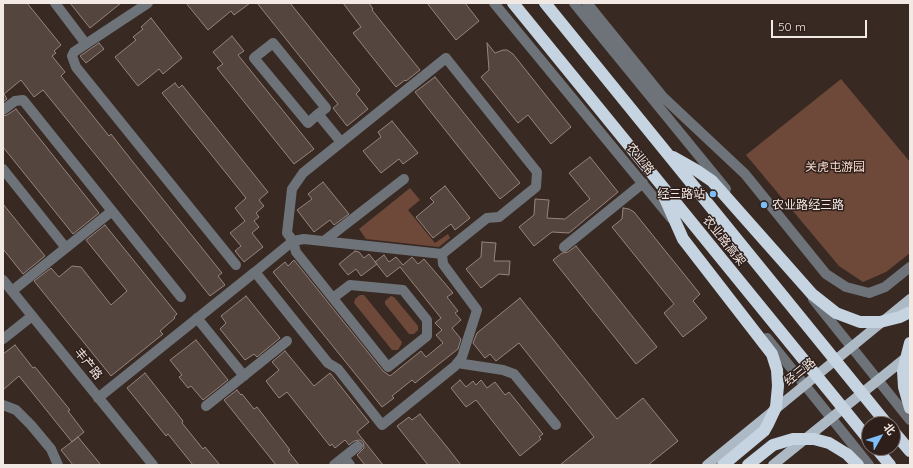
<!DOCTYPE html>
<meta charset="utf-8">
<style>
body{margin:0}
#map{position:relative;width:913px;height:468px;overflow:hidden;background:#382923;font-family:Quicksand,"Noto Sans SC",sans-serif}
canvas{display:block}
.frame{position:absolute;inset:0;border:4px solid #f2e8e4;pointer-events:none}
.north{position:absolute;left:861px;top:416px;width:40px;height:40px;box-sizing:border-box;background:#2e1f1a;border:1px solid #7c6f6b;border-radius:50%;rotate:51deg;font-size:11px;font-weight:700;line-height:16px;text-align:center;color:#f2e8e4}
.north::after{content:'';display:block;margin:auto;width:14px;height:18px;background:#7dbef9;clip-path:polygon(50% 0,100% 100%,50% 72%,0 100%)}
.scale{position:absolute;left:771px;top:20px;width:96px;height:18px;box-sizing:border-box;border:2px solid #f2e8e4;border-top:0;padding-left:5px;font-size:12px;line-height:14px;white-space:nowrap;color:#f2e8e4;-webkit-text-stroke:3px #2e1f1a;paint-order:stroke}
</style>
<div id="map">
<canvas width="913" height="468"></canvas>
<div class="frame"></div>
<div class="north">北</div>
<div class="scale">50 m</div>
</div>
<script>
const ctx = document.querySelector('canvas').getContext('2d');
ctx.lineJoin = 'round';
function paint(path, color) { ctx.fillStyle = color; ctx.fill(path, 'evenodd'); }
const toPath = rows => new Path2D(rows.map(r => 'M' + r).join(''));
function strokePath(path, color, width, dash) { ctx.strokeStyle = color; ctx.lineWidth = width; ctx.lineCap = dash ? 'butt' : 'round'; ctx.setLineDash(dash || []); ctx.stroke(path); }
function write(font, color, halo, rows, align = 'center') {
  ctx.font = font + ' Quicksand,"Noto Sans SC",sans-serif'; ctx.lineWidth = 3; ctx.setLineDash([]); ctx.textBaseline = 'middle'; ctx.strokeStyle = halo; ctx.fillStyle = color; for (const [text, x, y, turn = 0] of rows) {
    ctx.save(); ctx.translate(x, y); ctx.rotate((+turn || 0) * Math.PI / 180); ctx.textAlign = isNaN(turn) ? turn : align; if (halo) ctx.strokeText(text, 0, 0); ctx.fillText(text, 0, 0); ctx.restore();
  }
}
paint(toPath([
 [841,79,910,162,910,253,886,272,863,282,839,266,746,155],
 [410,188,420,200,408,210,435,243,448,234,450,238,439,247,366,239,359,229],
 [360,295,364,295,402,342,401,345,398,350,392,350,354,303,355,299],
 [391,296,394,297,418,326,418,330,414,334,409,334,385,304,385,301]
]), '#6e493a');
const building = toPath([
 [3,3,27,3,61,45,54,51,56,53,52,56,65,72,61,76,109,136,111,134,133,162,222,273,218,276,225,285,210,296,43,90,34,97,21,80,4,94,7,99,3,102,3,3],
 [70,3,121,3,90,28,70,3],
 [186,3,250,3,234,15,231,11,208,30,186,3],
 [257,3,290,3,360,90,356,94,368,109,347,126,333,108,338,104,257,3],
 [343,3,369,3,373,9,372,10,420,70,406,81,405,80,396,87,353,33,361,27,343,3],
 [427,3,465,3,479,21,456,40,427,3],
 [151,18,182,58,163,74,159,69,138,86,115,57,136,40,133,37,143,29,141,27,151,18],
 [232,36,244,51,238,55,314,149,294,164,217,68,223,64,213,52,232,36],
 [99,43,104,49,86,63,80,56,99,43],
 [487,43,495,53,503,50,507,50,513,54,571,127,551,144,528,115,518,123,481,77,489,70,487,43],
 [435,77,520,183,500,199,415,92,435,77],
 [175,83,179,88,182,85,268,192,259,200,264,206,256,213,259,217,254,221,259,227,252,233,263,247,244,262,235,251,241,246,230,233,245,221,235,208,246,198,162,93,175,83],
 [16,109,99,213,73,234,3,147,3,116,7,115,16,109],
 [392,121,418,153,403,164,399,159,381,173,363,151,381,137,378,132,392,121],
 [590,157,618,192,569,233,552,232,534,246,519,227,534,215,535,199,549,200,547,218,565,219,590,199,569,173,590,157],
 [323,182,349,214,334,225,330,220,314,232,297,210,312,199,308,194,323,182],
 [445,186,470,218,455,230,451,224,433,238,416,217,434,202,430,198,445,186],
 [3,204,45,256,23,274,3,249,3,204],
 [623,208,629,209,634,212,700,294,693,301,707,318,683,337,664,313,674,304,612,227,622,219,623,208],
 [105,225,177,314,174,317,175,318,160,331,163,334,111,376,34,281,51,268,59,277,72,266,81,267,111,305,127,291,86,240,105,225],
 [482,242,496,243,494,261,510,261,509,275,499,274,481,288,466,269,481,257,482,242],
 [576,246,657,347,636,364,553,260,562,253,568,252,576,246],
 [355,251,359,252,364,258,369,254,377,264,361,276,356,269,348,275,339,264,355,251],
 [384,255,389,262,396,257,403,265,412,257,418,264,424,259,453,293,447,297,458,311,455,313,461,320,452,328,461,339,458,349,415,383,412,380,392,396,394,398,382,407,273,272,285,262,288,266,294,260,383,371,390,376,421,351,426,357,443,343,436,335,442,330,435,323,441,318,400,267,387,277,375,262,384,255],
 [246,296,280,338,257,357,254,354,245,360,220,329,226,323,221,316,246,296],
 [520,298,617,419,643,398,678,441,648,465,560,465,594,437,519,343,496,361,490,354,485,358,473,343,477,333,520,298],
 [196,340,228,380,203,400,191,386,188,388,179,377,182,375,170,360,196,340],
 [15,345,33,368,35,367,70,410,68,411,84,432,72,442,19,376,3,390,3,354,15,345],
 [285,351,314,386,330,373,369,422,357,432,383,465,365,465,357,455,364,448,363,442,360,440,354,441,349,445,345,440,335,448,332,444,330,446,287,392,279,398,266,381,279,370,272,362,285,351],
 [145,373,183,421,182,423,203,449,205,447,220,465,193,465,168,434,166,436,127,388,145,373],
 [460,380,466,387,473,381,476,385,481,380,487,388,495,382,505,395,509,392,543,434,539,437,541,439,520,456,476,400,466,407,451,388,460,380],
 [237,390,241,395,242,394,254,409,257,407,290,450,288,451,299,465,276,465,224,400,237,390],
 [420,414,447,447,461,465,428,465,397,426,409,417,412,420,420,414],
 [78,437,101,465,73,465,61,450,78,437]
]);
paint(building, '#55453f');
strokePath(building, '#97857e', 1);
strokePath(toPath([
 [55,3,86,44,74,52,72,56,76,67,236,265],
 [494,3,671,218],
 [574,3,726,189],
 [587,3,663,97,745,174,826,274,846,287,869,293,885,287,910,267],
 [86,44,148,3],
 [3,110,15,101,23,100,181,297],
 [318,114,308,123,254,58,273,43,326,108,318,114,341,142],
 [3,169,66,248],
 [324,241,404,179],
 [564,247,643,183],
 [255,272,293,241,287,233,292,189,303,173,446,58,537,172,536,187,499,217,487,218,442,254,304,239,293,241,296,252,388,367,427,336,427,320,403,290,350,285,333,298],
 [3,280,153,465],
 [12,291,112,211],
 [813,299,910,420],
 [197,318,244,376],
 [767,338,869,465],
 [3,339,32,316],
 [457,363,503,370,514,374,556,425],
 [98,398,255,272,328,363,338,369,382,425,455,366,462,357,477,310,443,264,442,254],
 [3,405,16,410,31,425,51,449,58,465],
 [206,406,287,341],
 [344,457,350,465],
 [334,465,358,446]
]), '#6d7378', 10);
strokePath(toPath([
 [707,465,910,299],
 [773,465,908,356]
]), '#adb9c4', 10);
strokePath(toPath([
 [893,431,910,451],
 [876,448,890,465]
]), '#c6d4e2', 12);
strokePath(toPath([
 [513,3,869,440],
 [545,3,887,424],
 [673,157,696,170,712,181,812,294,836,313,860,322,880,322,900,317,910,312],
 [663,194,683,239,772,354,777,370,778,386,776,407,768,424,764,431,723,465],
 [910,343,903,371,904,387,910,408],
 [748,465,773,445,793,439,814,439,829,443,847,454,858,465]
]), '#c6d4e2', 12);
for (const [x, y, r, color] of [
 [713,194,4,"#7dbef9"],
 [764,205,4,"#7dbef9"]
]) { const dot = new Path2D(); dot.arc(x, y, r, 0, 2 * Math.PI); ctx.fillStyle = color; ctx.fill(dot); strokePath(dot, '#2e1f1a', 1.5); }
write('12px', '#f2e8e4', '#2e1f1a', [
 ["农业路",640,159,51],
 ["农业路高架",724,241,51],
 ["丰产路",88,364,51],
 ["经三路",800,372,-39]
]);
write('12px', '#fbdbcf', '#2e1f1a', [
 ["关虎屯游园",835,167]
]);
write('12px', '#f2e8e4', '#2e1f1a', [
 ["经三路站",705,194],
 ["农业路经三路",772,205,"left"]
], 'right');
</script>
